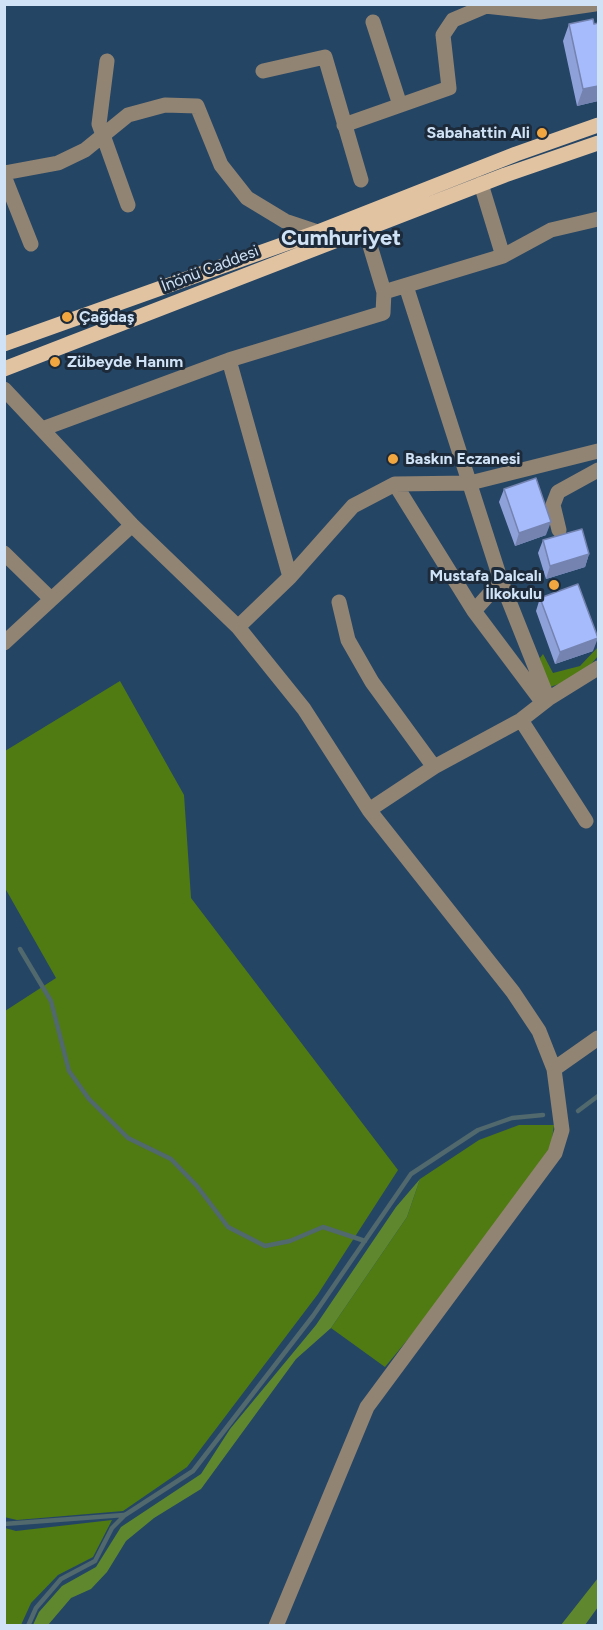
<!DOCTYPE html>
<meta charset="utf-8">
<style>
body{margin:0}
#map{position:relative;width:603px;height:1630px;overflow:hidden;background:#254565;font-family:Figtree,sans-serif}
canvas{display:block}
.frame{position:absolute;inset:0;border:6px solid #d0e2f6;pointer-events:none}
</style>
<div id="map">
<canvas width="603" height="1630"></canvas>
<div class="frame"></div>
</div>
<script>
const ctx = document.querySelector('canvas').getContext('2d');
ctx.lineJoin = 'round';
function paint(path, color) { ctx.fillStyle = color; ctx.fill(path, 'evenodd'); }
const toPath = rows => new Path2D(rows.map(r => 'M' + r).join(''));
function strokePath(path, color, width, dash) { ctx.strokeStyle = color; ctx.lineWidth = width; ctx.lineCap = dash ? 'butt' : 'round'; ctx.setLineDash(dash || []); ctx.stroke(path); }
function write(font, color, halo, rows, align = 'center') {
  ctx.font = font + ' Figtree,sans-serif'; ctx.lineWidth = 6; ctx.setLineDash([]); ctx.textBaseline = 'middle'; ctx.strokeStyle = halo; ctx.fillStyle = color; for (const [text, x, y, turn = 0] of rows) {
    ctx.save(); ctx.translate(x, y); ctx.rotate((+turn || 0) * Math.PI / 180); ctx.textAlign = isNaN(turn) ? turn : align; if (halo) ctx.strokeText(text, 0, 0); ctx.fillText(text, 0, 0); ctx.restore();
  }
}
paint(toPath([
 [598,647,598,656,580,677,547,688,540,658,543,654,553,673,580,666],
 [120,681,184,795,191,898,398,1170,318,1294,187,1467,123,1511,17,1520,4,1517,5,1011,56,978,5,888,5,751],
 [519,1125,554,1125,551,1146,452,1286,385,1367,331,1328,407,1217,420,1179,479,1140],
 [112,1520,93,1557,58,1575,31,1603,21,1625,5,1625,5,1528,16,1531]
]), '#507b12');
paint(toPath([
 [420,1179,407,1217,331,1328,296,1359,201,1489,154,1518,126,1541,107,1572,91,1589,71,1598,48,1625,33,1625,39,1612,62,1586,96,1567,121,1527,201,1474,230,1429,316,1325,396,1207],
 [598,1578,598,1607,585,1625,561,1625]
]), '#5f882e');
strokePath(toPath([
 [20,949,51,1001,69,1071,89,1099,128,1138,171,1159,197,1186,228,1227,265,1246,290,1241,323,1227,365,1241],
 [578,1111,598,1096],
 [4,1524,124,1515],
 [28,1626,36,1608,61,1579,95,1561,112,1528,125,1515,193,1471,313,1316,411,1174,478,1130,512,1118,543,1115]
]), '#51686d', 4.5);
strokePath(toPath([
 [476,5,540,12,595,4],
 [373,22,400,105],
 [107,61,99,124,128,205],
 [263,71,325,57,361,180],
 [344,125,449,88,443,35,453,20,486,6],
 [4,173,58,163,85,150,128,115,165,105,197,106,221,165,247,198,285,221,318,232],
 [4,176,31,244],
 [481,184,503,256],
 [365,229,384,292],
 [406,286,501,581,548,699],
 [229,360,290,577],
 [4,389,132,525,238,627,304,709,369,810,513,992,539,1031,554,1069,562,1130,555,1153,367,1407,276,1626],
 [42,429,229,360,383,313,384,292,503,256,551,230,598,219],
 [395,484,474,611,543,703],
 [559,530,553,505,558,492,598,470],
 [4,553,51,599],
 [339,602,348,640,372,682,434,767],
 [474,611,501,581],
 [238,627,290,577,353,506,395,484,470,483,598,451],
 [4,643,132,525],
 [521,720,586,821],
 [369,810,434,767,521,720,548,699,598,668],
 [554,1069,598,1038]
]), '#928473', 15);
strokePath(toPath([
 [4,344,318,232,516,154,598,125],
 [4,369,505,175,598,143]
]), '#e1c3a1', 15);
paint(toPath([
 [569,24,594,24,598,101,577,106,563,41],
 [504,489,546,535,515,546,499,502],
 [543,540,589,554,585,567,546,579,538,553],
 [540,598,593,651,555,664,536,611]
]), '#8fa1d9');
paint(toPath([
 [598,86,598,101,577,106,583,89],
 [551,522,546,535,515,546,519,533],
 [589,554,585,567,546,579,550,566],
 [598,638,593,651,555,664,560,652]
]), '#7483b0');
const building = toPath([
 [593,19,594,24,598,23,598,86,583,89,569,24,593,19],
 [536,478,551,522,519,533,504,489,536,478],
 [582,529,589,554,550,566,543,540,582,529],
 [578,584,598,638,560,652,540,598,578,584]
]);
paint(building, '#a6bbfc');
strokePath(building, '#7483b0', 1.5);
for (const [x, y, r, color] of [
 [542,133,6,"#f1a640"],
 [67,317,6,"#f1a640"],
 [55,362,6,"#f1a640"],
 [393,459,6,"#f1a640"],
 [554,585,6,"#f1a640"]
]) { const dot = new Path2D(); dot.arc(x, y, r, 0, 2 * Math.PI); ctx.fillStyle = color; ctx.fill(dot); strokePath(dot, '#1c2a39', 2); }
write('bold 16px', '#d0e2f6', '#1c2a39', [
 ["Sabahattin Ali",530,133,"right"],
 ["Çağdaş",79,317],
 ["Zübeyde Hanım",67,362],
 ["Baskın Eczanesi",405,459],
 ["Mustafa Dalcalı",542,576,"right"],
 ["İlkokulu",542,594,"right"]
], 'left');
write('16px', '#d0e2f6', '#1c2a39', [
 ["İnönü Caddesi",210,269,-21]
]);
write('bold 22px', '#d0e2f6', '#1c2a39', [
 ["Cumhuriyet",341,239]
]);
</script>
